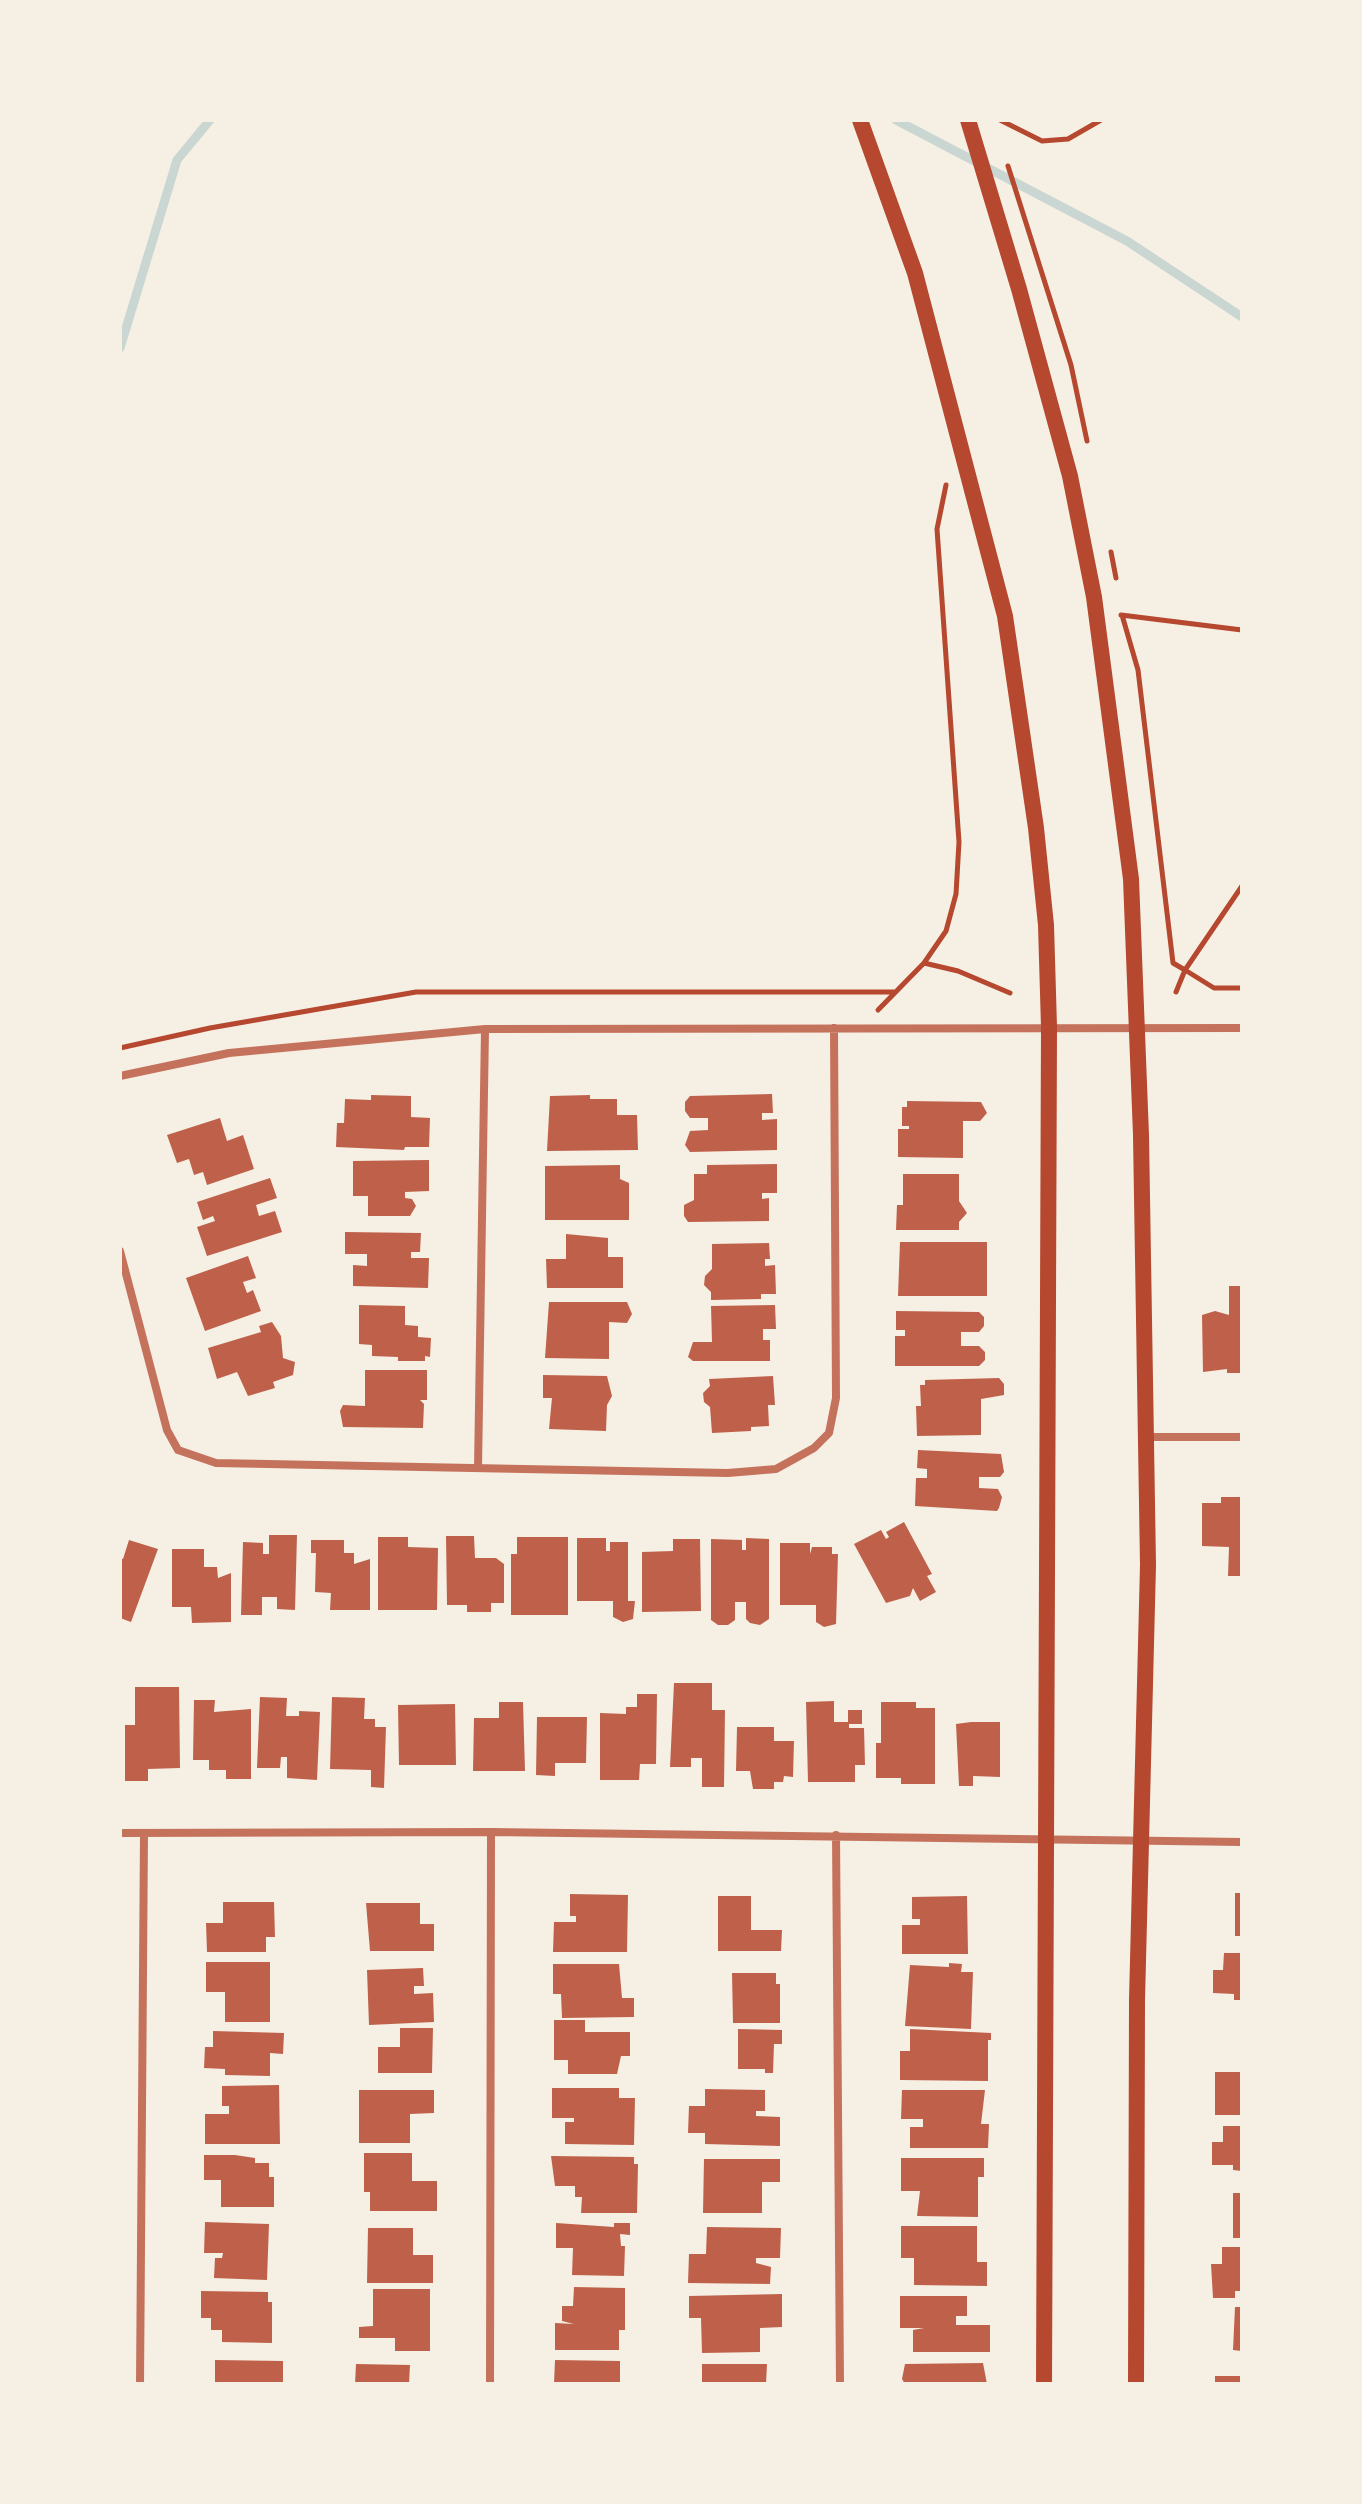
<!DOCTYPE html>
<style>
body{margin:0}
#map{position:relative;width:1362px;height:2504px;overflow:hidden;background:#f6efe4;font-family:Karla,sans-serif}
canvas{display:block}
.frame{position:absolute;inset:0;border:122px solid #f6efe4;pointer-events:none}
</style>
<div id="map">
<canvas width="1362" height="2504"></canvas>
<div class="frame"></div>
</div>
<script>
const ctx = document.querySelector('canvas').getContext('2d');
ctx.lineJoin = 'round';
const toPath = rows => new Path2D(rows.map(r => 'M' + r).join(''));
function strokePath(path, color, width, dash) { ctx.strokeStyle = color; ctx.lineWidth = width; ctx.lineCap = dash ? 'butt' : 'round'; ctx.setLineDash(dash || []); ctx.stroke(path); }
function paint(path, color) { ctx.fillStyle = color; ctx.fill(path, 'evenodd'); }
strokePath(toPath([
 [896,120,1127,241,1242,317],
 [120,348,177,160,210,120]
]), '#c9d6d2', 9);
paint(toPath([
 [772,1094,773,1113,762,1113,762,1120,777,1119,777,1150,690,1152,685,1145,690,1131,708,1130,708,1118,690,1118,685,1111,685,1102,690,1096],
 [371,1095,411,1096,411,1117,430,1118,429,1147,405,1147,404,1150,336,1147,337,1123,344,1123,345,1099,371,1100],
 [590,1095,590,1099,617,1099,617,1115,637,1115,638,1150,547,1151,550,1096],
 [907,1101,981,1102,987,1113,980,1121,963,1121,963,1158,898,1157,898,1129,909,1129,909,1126,902,1126,902,1107,907,1107],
 [220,1118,227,1141,243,1135,254,1169,207,1185,203,1172,194,1175,189,1159,177,1163,167,1135],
 [429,1160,429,1191,405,1192,405,1198,412,1199,416,1206,410,1216,368,1216,368,1196,353,1196,353,1161],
 [777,1164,777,1193,762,1193,762,1199,769,1198,769,1221,688,1222,684,1216,684,1205,694,1200,694,1174,707,1174,707,1165],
 [620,1165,620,1179,629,1183,629,1220,545,1220,545,1166],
 [903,1174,959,1174,959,1201,967,1213,959,1222,959,1230,896,1230,897,1205,903,1205],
 [270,1178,277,1198,256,1205,259,1216,275,1211,282,1232,207,1256,197,1227,215,1221,213,1216,203,1220,197,1202],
 [345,1232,421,1233,420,1252,411,1252,411,1258,429,1258,428,1288,353,1286,353,1265,367,1266,367,1254,345,1254],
 [566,1234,608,1238,608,1257,623,1257,623,1288,547,1288,546,1259,566,1259],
 [900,1242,987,1242,987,1296,898,1296],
 [769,1243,770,1259,765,1259,765,1266,775,1265,776,1294,761,1294,761,1299,711,1300,711,1292,704,1285,705,1276,712,1269,712,1244],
 [248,1256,256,1278,243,1282,247,1293,253,1290,261,1311,205,1331,186,1278],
 [1229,1286,1242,1286,1242,1373,1227,1373,1227,1369,1203,1372,1202,1315,1215,1311,1229,1315],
 [549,1302,627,1302,632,1314,627,1323,609,1322,609,1359,545,1358],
 [359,1305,405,1306,405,1325,418,1326,418,1337,431,1338,430,1357,425,1356,425,1361,398,1361,398,1357,372,1356,372,1345,359,1344],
 [775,1305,776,1329,763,1329,763,1340,770,1340,770,1361,693,1361,688,1357,693,1342,712,1342,711,1306],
 [896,1311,979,1312,984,1317,984,1326,979,1332,961,1332,961,1346,979,1346,985,1352,985,1360,979,1366,895,1366,895,1336,905,1336,905,1330,896,1330],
 [272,1322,281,1336,283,1358,295,1362,293,1375,273,1382,275,1388,248,1396,237,1372,217,1379,208,1348,261,1332,259,1326],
 [365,1370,427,1370,427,1400,420,1400,424,1404,423,1428,343,1427,340,1411,343,1405,365,1406],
 [543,1375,607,1376,612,1396,607,1405,606,1431,549,1429,552,1398,543,1398],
 [773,1376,775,1405,768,1405,769,1426,751,1427,751,1431,712,1433,710,1407,704,1402,703,1393,710,1386,709,1379],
 [999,1378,1004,1384,1004,1395,981,1399,981,1435,917,1436,916,1406,921,1406,920,1385,925,1385,925,1380],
 [918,1450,1001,1454,1004,1472,1000,1477,979,1477,979,1488,998,1489,1002,1497,999,1508,997,1511,915,1506,916,1478,927,1478,927,1469,917,1468],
 [1221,1497,1240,1497,1242,1502,1242,1576,1228,1576,1229,1547,1202,1546,1202,1503,1221,1503],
 [904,1522,932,1574,927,1576,936,1592,920,1601,913,1588,910,1596,886,1603,854,1544,881,1530,886,1539,889,1537,886,1532],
 [269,1535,297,1535,295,1610,277,1609,277,1597,262,1597,262,1615,241,1615,243,1542,263,1543,263,1554,269,1554],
 [446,1536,474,1536,475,1558,496,1558,504,1564,504,1603,491,1603,491,1612,467,1612,467,1605,447,1605],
 [378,1537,408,1537,408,1547,438,1548,437,1610,378,1610],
 [517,1537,568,1537,568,1615,511,1615,511,1554,517,1554],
 [577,1538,606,1538,606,1551,610,1551,610,1542,628,1542,628,1601,635,1601,633,1619,623,1622,613,1617,613,1601,577,1601],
 [746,1538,769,1539,769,1619,760,1625,750,1623,746,1619,746,1602,735,1602,735,1620,728,1625,718,1625,711,1620,711,1539,742,1540,742,1550,746,1550],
 [673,1539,700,1539,701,1611,642,1612,642,1552,673,1551],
 [129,1540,158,1549,131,1622,120,1618,120,1558,123,1559],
 [311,1540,344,1540,344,1553,354,1553,354,1564,370,1559,370,1610,330,1610,331,1593,315,1592,316,1553,311,1553],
 [780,1543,810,1543,810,1554,812,1547,832,1547,832,1554,838,1554,836,1624,824,1627,816,1622,816,1605,780,1605],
 [172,1549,204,1549,204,1567,217,1567,218,1578,231,1573,231,1622,192,1623,191,1607,172,1607],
 [674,1683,712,1683,712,1710,725,1710,724,1787,702,1787,702,1758,691,1758,691,1767,670,1767],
 [135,1687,179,1687,180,1768,148,1769,148,1781,125,1781,125,1725,135,1725],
 [637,1694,657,1694,656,1764,640,1764,639,1780,600,1780,600,1713,626,1714,626,1707,637,1707],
 [260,1697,287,1698,286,1716,299,1716,299,1711,320,1712,317,1780,287,1778,287,1757,281,1757,280,1768,257,1768],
 [332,1697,365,1698,364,1719,375,1719,375,1727,386,1727,384,1788,371,1787,371,1770,330,1769],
 [194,1700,215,1700,214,1712,251,1709,251,1779,226,1779,226,1770,209,1770,209,1760,193,1760],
 [834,1701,834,1722,848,1722,848,1710,862,1710,862,1724,849,1724,849,1728,864,1728,865,1765,855,1765,855,1782,808,1782,806,1702],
 [499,1702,523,1702,525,1771,473,1771,474,1718,499,1718],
 [881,1702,916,1702,916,1708,935,1708,935,1784,901,1784,901,1778,876,1778,876,1743,881,1743],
 [455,1704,456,1765,399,1765,398,1705],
 [537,1717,587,1717,586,1763,555,1763,555,1776,536,1775],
 [971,1722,1000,1722,1000,1777,973,1776,973,1786,959,1786,956,1724],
 [737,1727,774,1727,774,1741,794,1741,793,1777,784,1776,783,1782,774,1782,774,1789,753,1789,750,1771,736,1771],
 [1235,1893,1242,1893,1242,1936,1235,1936],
 [570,1894,628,1895,627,1952,553,1952,554,1922,576,1922,576,1916,570,1916],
 [718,1896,751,1896,751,1930,782,1930,781,1951,718,1951],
 [967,1896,968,1954,902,1954,902,1925,920,1925,920,1919,912,1919,912,1897],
 [223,1902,274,1902,275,1937,266,1937,266,1952,207,1952,206,1923,223,1923],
 [366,1903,420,1903,420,1924,434,1924,434,1951,370,1951],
 [1224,1953,1242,1953,1242,2000,1234,2000,1234,1994,1213,1993,1213,1970,1223,1970],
 [206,1962,270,1962,270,2022,225,2022,225,1992,206,1992],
 [949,1963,962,1964,961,1972,973,1972,971,2029,905,2026,910,1965,949,1967],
 [553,1964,619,1964,622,1998,634,1998,634,2017,562,2018,561,1994,553,1994],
 [423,1968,424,1986,414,1986,414,1994,433,1993,434,2022,369,2025,367,1970],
 [732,1973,776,1973,776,1984,780,1984,780,2023,733,2023],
 [554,2020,585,2020,585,2032,630,2032,630,2056,621,2056,617,2074,568,2074,568,2060,554,2060],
 [400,2028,433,2028,432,2073,378,2073,378,2047,400,2047],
 [738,2029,782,2030,782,2044,774,2044,773,2073,765,2073,765,2069,738,2069],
 [910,2029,991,2033,991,2040,988,2040,988,2081,900,2080,900,2051,910,2051],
 [213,2031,284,2033,283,2054,270,2053,270,2076,225,2075,225,2069,204,2068,205,2047,213,2047],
 [1215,2072,1242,2072,1242,2115,1215,2115],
 [279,2085,280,2144,205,2144,205,2114,229,2114,229,2106,222,2106,222,2086],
 [552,2088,619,2088,619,2098,635,2098,634,2145,565,2144,565,2122,574,2122,574,2118,552,2118],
 [705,2089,765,2090,765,2111,756,2111,756,2116,780,2117,780,2146,705,2144,705,2133,688,2133,689,2106,705,2106],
 [359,2090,434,2090,434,2113,410,2114,410,2143,359,2143],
 [902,2090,985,2090,981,2124,989,2124,988,2148,910,2148,910,2127,923,2127,923,2119,901,2119],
 [1223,2126,1242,2126,1242,2171,1233,2170,1233,2165,1212,2165,1212,2142,1223,2142],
 [364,2153,412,2153,412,2181,437,2181,437,2211,370,2211,370,2192,364,2192],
 [204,2155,235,2155,255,2158,255,2163,269,2163,269,2177,274,2177,274,2207,221,2207,221,2180,204,2180],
 [551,2156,634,2157,634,2164,638,2164,637,2213,581,2213,582,2197,575,2197,575,2186,555,2186],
 [901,2158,984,2158,984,2177,978,2177,978,2217,917,2216,920,2191,901,2191],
 [704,2159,780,2159,780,2182,762,2182,762,2213,703,2213],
 [1233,2193,1242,2193,1242,2238,1233,2238],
 [205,2222,269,2224,267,2280,214,2278,215,2258,222,2258,223,2253,204,2253],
 [556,2223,614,2227,614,2223,630,2223,630,2235,620,2234,621,2246,625,2246,624,2276,572,2275,573,2248,556,2248],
 [901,2226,977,2226,977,2262,987,2262,987,2286,914,2285,914,2258,901,2258],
 [707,2227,781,2228,780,2258,756,2258,756,2263,771,2267,770,2284,688,2283,689,2254,706,2254],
 [368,2228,413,2228,413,2255,433,2255,433,2283,367,2283],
 [1222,2247,1242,2247,1242,2291,1235,2291,1235,2298,1213,2298,1211,2264,1222,2264],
 [574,2287,625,2288,625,2330,619,2330,619,2350,555,2350,555,2323,574,2324,562,2321,562,2306,573,2306],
 [373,2289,430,2289,430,2351,395,2351,395,2338,359,2338,359,2327,373,2326],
 [201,2291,268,2292,268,2302,272,2302,272,2343,222,2342,222,2330,211,2330,211,2318,201,2318],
 [782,2294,782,2327,760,2328,760,2352,702,2353,701,2318,689,2318,689,2296],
 [900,2296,967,2296,967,2316,956,2316,956,2325,990,2325,990,2352,913,2352,913,2330,924,2328,900,2328],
 [1235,2307,1242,2307,1242,2351,1233,2350],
 [215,2360,283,2361,283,2384,215,2384],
 [555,2360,620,2361,620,2384,554,2384],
 [983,2363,987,2384,905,2384,902,2379,905,2364],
 [356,2364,410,2365,409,2384,355,2384],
 [702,2364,767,2364,766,2384,702,2384],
 [1215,2376,1242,2376,1242,2384,1215,2384]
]), '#bf614a');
strokePath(toPath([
 [1000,120,1042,141,1068,139,1101,120],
 [1008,166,1071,365,1087,441],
 [1111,552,1116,578],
 [1121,615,1242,630],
 [1122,615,1138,670,1173,963,1185,970,1176,992],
 [1242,886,1185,970,1214,988,1242,988],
 [924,963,958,971,1010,993],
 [878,1010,924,963,946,931,956,894,959,842,937,529,946,485],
 [120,1048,210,1028,416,992,895,992]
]), '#b5482f', 5);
strokePath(toPath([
 [120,1076,229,1053,485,1029,1242,1028],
 [120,1251,167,1430,178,1450,216,1463,728,1473,776,1469,814,1448,829,1433,836,1398,834,1028],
 [1146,1437,1242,1437],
 [478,1468,485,1029],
 [120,1833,491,1832,1242,1842],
 [836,1835,840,2384],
 [140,2384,144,1833],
 [490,2384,491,1832]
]), '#c5725c', 8);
strokePath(toPath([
 [860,120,915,273,1005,616,1036,828,1046,925,1049,1027,1044,2384],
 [968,120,1019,289,1070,476,1094,597,1131,879,1141,1135,1148,1565,1137,2000,1136,2384]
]), '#b5482f', 16);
</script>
